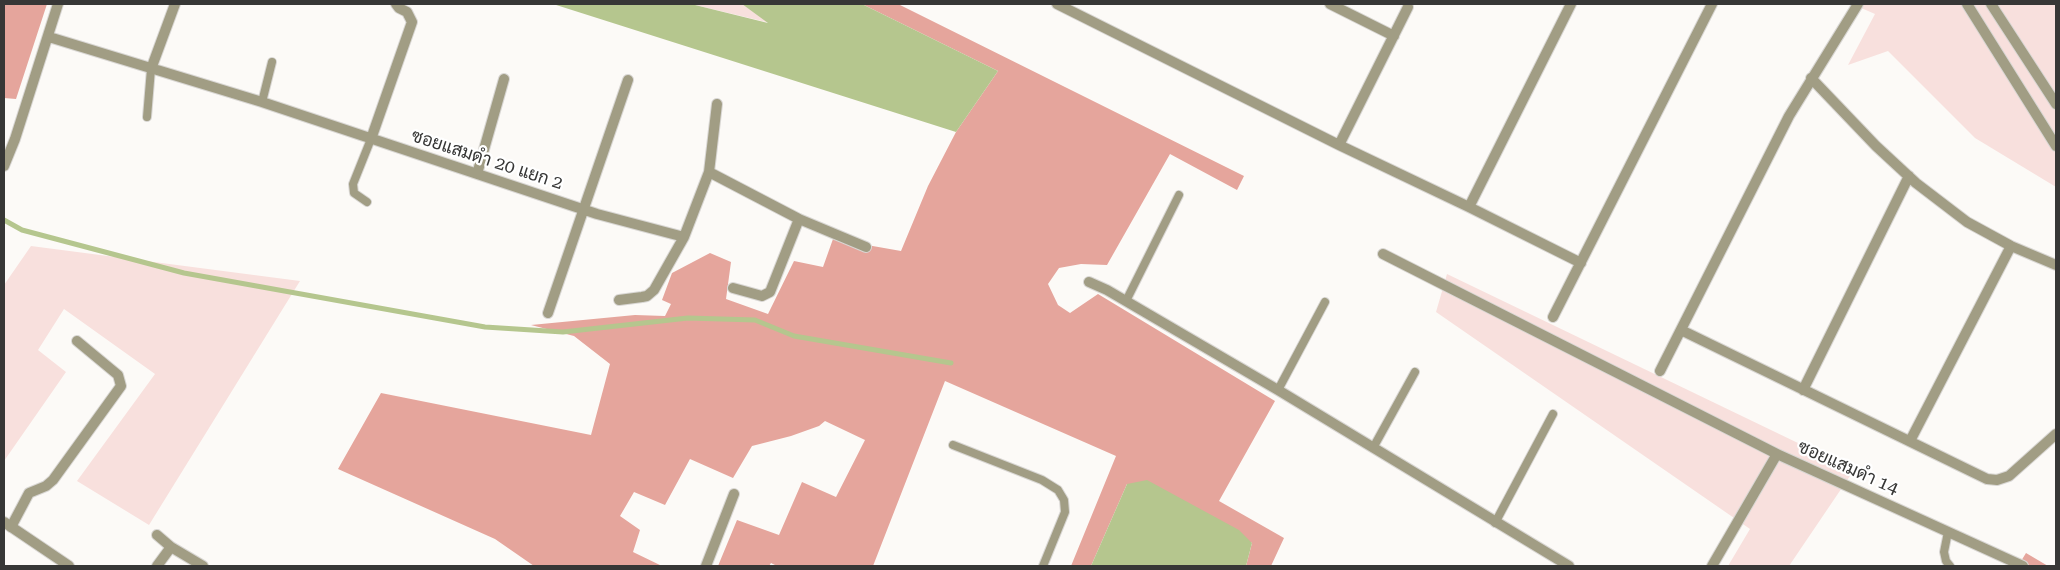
<!DOCTYPE html>
<meta charset="utf-8">
<style>
body{margin:0}
#map{position:relative;width:2060px;height:570px;overflow:hidden;background:#fcfaf7;font-family:"Roboto Serif",serif}
canvas{display:block}
.frame{position:absolute;inset:0;border:5px solid #373736;pointer-events:none}
</style>
<div id="map">
<canvas width="2060" height="570"></canvas>
<div class="frame"></div>
</div>
<script>
const ctx = document.querySelector('canvas').getContext('2d');
ctx.lineJoin = 'round';
function paint(path, color) { ctx.fillStyle = color; ctx.fill(path, 'evenodd'); }
const toPath = rows => new Path2D(rows.map(r => 'M' + r).join(''));
function strokePath(path, color, width, dash) { ctx.strokeStyle = color; ctx.lineWidth = width; ctx.lineCap = dash ? 'butt' : 'round'; ctx.setLineDash(dash || []); ctx.stroke(path); }
function write(font, color, halo, rows, align = 'center') {
  ctx.font = font + ' "Roboto Serif",Sarabun,serif'; ctx.lineWidth = 4.5; ctx.setLineDash([]); ctx.textBaseline = 'middle'; ctx.strokeStyle = halo; ctx.fillStyle = color; for (const [text, x, y, turn = 0] of rows) {
    ctx.save(); ctx.translate(x, y); ctx.rotate((+turn || 0) * Math.PI / 180); ctx.textAlign = isNaN(turn) ? turn : align; if (halo) ctx.strokeText(text, 0, 0); ctx.fillText(text, 0, 0); ctx.restore();
  }
}
paint(toPath([
 [691,4,742,4,770,23],
 [1852,4,2056,4,2056,187,1975,138,1888,51,1848,65,1875,14],
 [31,246,300,281,149,525,77,481,155,374,64,309,38,350,66,372,4,461,4,285],
 [1447,274,1854,470,1789,566,1728,566,1750,529,1436,312]
]), '#f8e0dd');
paint(toPath([
 [4,4,47,4,16,99,4,98],
 [862,4,898,4,1244,176,1237,190,1170,154,1107,265,1081,264,1059,268,1048,284,1058,305,1070,313,1098,294,1275,401,1219,501,1284,538,1271,566,1246,566,1252,543,1127,484,1091,566,1071,566,1116,456,945,381,873,566,777,566,771,563,769,566,718,566,737,520,779,535,802,482,836,497,865,440,825,421,819,426,791,436,752,446,733,478,690,459,665,505,634,492,620,516,640,530,633,552,662,566,534,566,495,539,338,469,381,393,591,435,610,364,574,336,531,325,635,315,665,316,671,304,662,300,672,273,710,253,731,262,726,299,768,314,794,261,823,267,833,239,901,251,928,186,956,132,998,71],
 [2026,553,2048,566,2018,566]
]), '#e5a59c');
paint(toPath([
 [553,4,691,4,768,23,742,4,862,4,998,71,956,132],
 [1147,480,1239,530,1252,543,1246,566,1091,566,1127,484]
]), '#b5c68e');
strokePath(toPath([
 [4,220,22,230,184,273,485,327,563,332,688,318,755,320,794,336,951,363]
]), '#b5c68e', 5);
const service = toPath([
 [262,102,272,62],
 [147,117,151,69],
 [367,202,354,193,353,184,371,139],
 [1126,301,1179,195],
 [1278,390,1325,302],
 [953,445,1042,480,1058,490,1064,500,1065,512,1043,566],
 [1373,448,1415,372],
 [1495,523,1553,414],
 [1948,532,1944,552,1946,561,1950,566]
]);
const minor = toPath([
 [1057,4,1339,145,1469,207,1581,263],
 [1330,4,1394,36],
 [1967,4,2056,146],
 [1991,4,2056,104],
 [49,37,262,102,597,214,684,237,709,172,799,219,866,247],
 [151,69,175,4],
 [1811,78,1876,146,1916,183,1967,222,2011,246,2056,265],
 [371,139,412,22,407,12,399,8,396,4],
 [1339,145,1408,7],
 [4,166,15,139,58,4],
 [709,172,717,104],
 [477,174,504,79],
 [1469,207,1571,4],
 [1383,254,1777,454],
 [1089,282,1107,290,1278,390,1569,566],
 [733,288,762,296,770,292,799,219],
 [619,300,642,297,647,296,654,290,684,237],
 [548,313,628,80],
 [1553,317,1712,4],
 [1681,330,1987,479,1997,480,2009,476,2056,434],
 [1660,371,1789,116,1858,4],
 [1803,390,1909,176],
 [1910,441,2011,246],
 [11,527,29,493,46,486,53,480,121,386,118,375,77,341],
 [157,535,171,547,203,566],
 [157,566,171,547],
 [706,566,734,494],
 [1712,566,1777,454,2023,566]
]);
const tertiary = toPath([
 [4,522,69,566]
]);
strokePath(service, '#d9d7d4', 10);
strokePath(minor, '#d9d7d4', 12);
strokePath(tertiary, '#d9d7d4', 12);
strokePath(service, '#a19d84', 8);
strokePath(minor, '#a19d84', 10);
strokePath(tertiary, '#a19d84', 10);
write('18px', '#373736', '#fff', [
 ["ซอยแสมดำ 20 แยก 2",487,160,18],
 ["ซอยแสมดำ 14",1848,468,24]
]);
</script>
